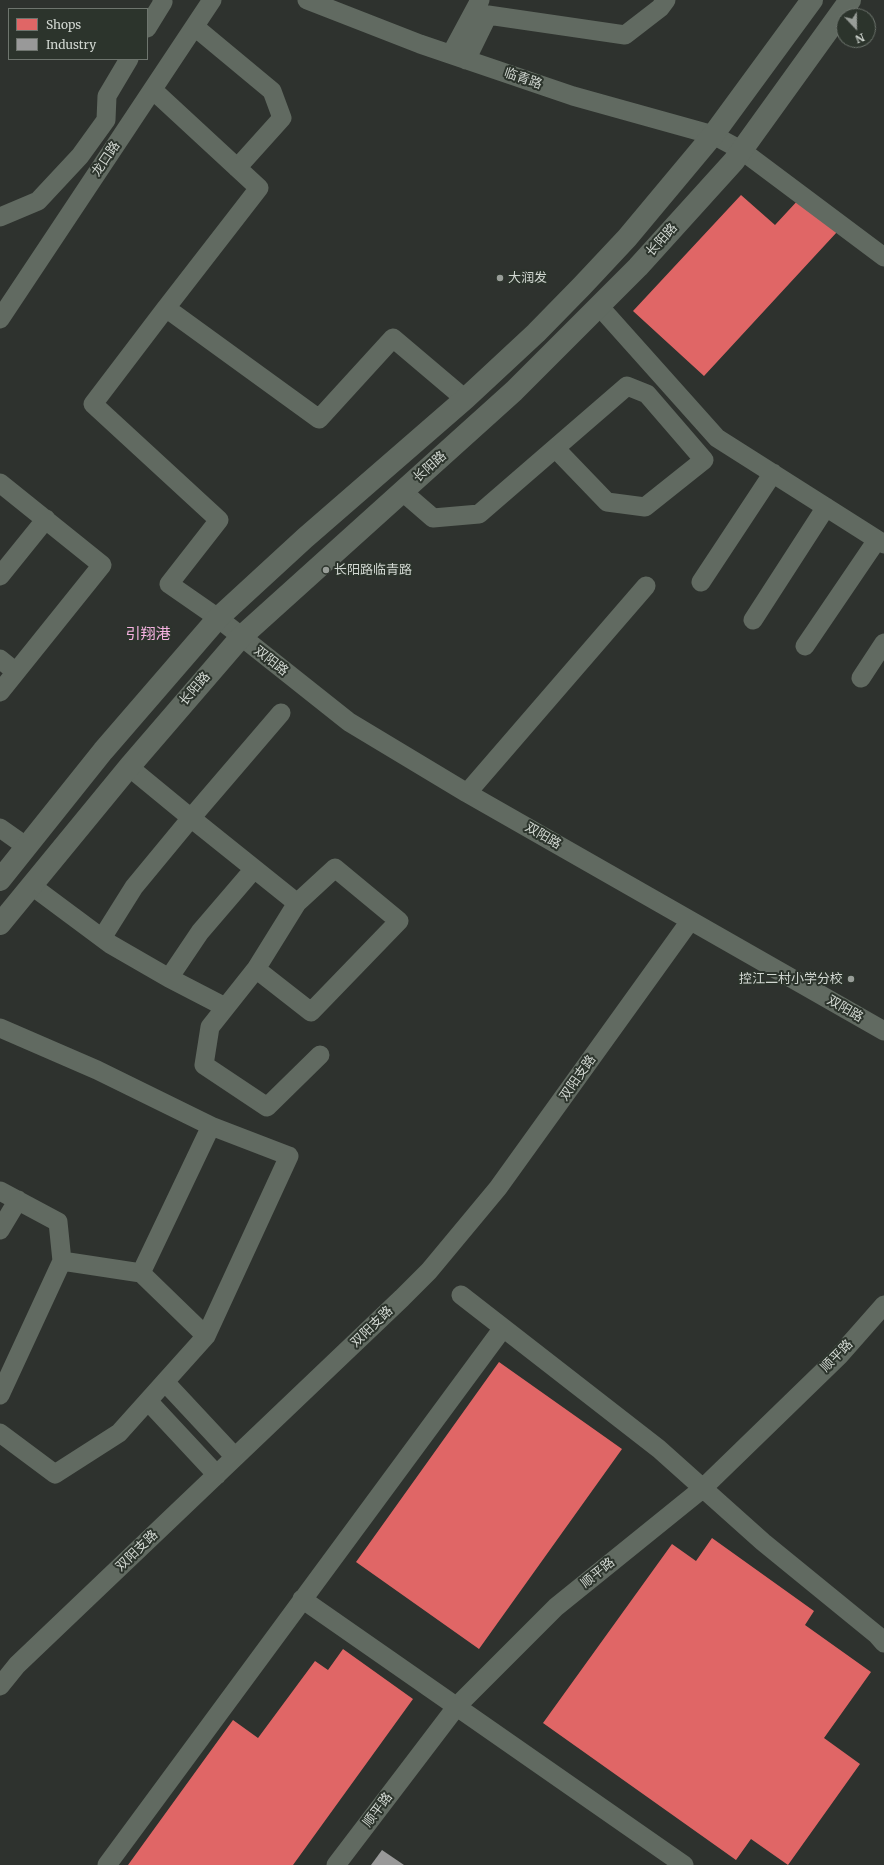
<!DOCTYPE html>
<meta charset="utf-8">
<style>
body{margin:0}
#map{position:relative;width:884px;height:1865px;overflow:hidden;background:#2e322e;font-family:Merriweather,serif}
canvas{display:block}
.legend{position:absolute;left:8px;top:8px;width:140px;height:52px;box-sizing:border-box;background:#2c342c;border:1px solid #6e756e;margin:0;padding:5px 7px;list-style:none;font-size:12px;color:#d1d7d1}
.legend li{display:flex;align-items:center;gap:8px;height:20px}
.legend b{width:20px;border:1px solid #6e756e}
.north{position:absolute;left:836px;top:8px;width:40px;height:40px;box-sizing:border-box;background:#2c342c;border:1px solid #6e756e;border-radius:50%;rotate:158deg;font-size:11px;font-weight:700;line-height:16px;text-align:center;color:#d1d7d1}
.north::after{content:'';display:block;margin:auto;width:14px;height:18px;background:#989d98;clip-path:polygon(50% 0,100% 100%,50% 72%,0 100%)}
</style>
<div id="map">
<canvas width="884" height="1865"></canvas>
<ul class="legend">
<li><b style="height:11px;background:#e06666"></b>Shops</li>
<li><b style="height:11px;background:#999"></b>Industry</li>
</ul>
<div class="north">N</div>
</div>
<script>
const ctx = document.querySelector('canvas').getContext('2d');
ctx.lineJoin = 'round';
function paint(path, color) { ctx.fillStyle = color; ctx.fill(path, 'evenodd'); }
const toPath = rows => new Path2D(rows.map(r => 'M' + r).join(''));
function strokePath(path, color, width, dash) { ctx.strokeStyle = color; ctx.lineWidth = width; ctx.lineCap = dash ? 'butt' : 'round'; ctx.setLineDash(dash || []); ctx.stroke(path); }
function write(font, color, halo, rows, align = 'center') {
  ctx.font = font + ' Merriweather,"Noto Sans SC",serif'; ctx.lineWidth = 4; ctx.setLineDash([]); ctx.textBaseline = 'middle'; ctx.strokeStyle = halo; ctx.fillStyle = color; for (const [text, x, y, turn = 0] of rows) {
    ctx.save(); ctx.translate(x, y); ctx.rotate((+turn || 0) * Math.PI / 180); ctx.textAlign = isNaN(turn) ? turn : align; if (halo) ctx.strokeText(text, 0, 0); ctx.fillText(text, 0, 0); ctx.restore();
  }
}
paint(toPath([
 [741,195,775,225,800,198,837,232,704,376,633,311],
 [499,1362,622,1449,479,1649,356,1562],
 [712,1538,814,1611,805,1625,871,1672,824,1738,860,1764,788,1865,751,1839,736,1860,543,1723,672,1544,696,1561],
 [343,1649,413,1699,293,1865,128,1865,233,1720,258,1738,315,1661,328,1670]
]), '#e06666');
paint(toPath([
 [382,1850,404,1865,371,1865]
]), '#999');
strokePath(toPath([
 [307,0,420,44,573,96,713,135,741,150,884,257],
 [195,27,272,91,282,118,237,168],
 [147,28,163,2,162,0],
 [451,54,480,0],
 [466,60,488,15,625,35,660,8,666,0],
 [153,90,259,188,166,308,319,419,393,338,465,399],
 [0,217,38,201,80,156,106,120,107,96,129,59],
 [599,306,717,438,884,544],
 [166,308,93,404,219,520,169,584,218,618,349,722,467,793,884,1031],
 [0,319,212,0],
 [0,483,102,565,0,692],
 [403,492,433,518,479,514,627,386,647,394,704,460,645,507,607,502,555,448],
 [0,576,46,519],
 [701,582,773,473],
 [753,620,826,507],
 [805,646,877,540],
 [0,659,16,672],
 [861,678,884,643],
 [129,767,191,818,281,713],
 [467,793,646,586],
 [0,828,27,847],
 [32,886,110,944,169,978,225,1007],
 [102,938,134,887,191,818,297,903,335,868,399,921,311,1012,256,969,297,903],
 [256,969,210,1027,204,1065,267,1107,320,1055],
 [169,978,200,932,254,869],
 [0,1028,97,1070,211,1126,141,1273,62,1261,58,1222,0,1191],
 [0,1230,18,1200],
 [141,1273,206,1336,289,1156,211,1126],
 [461,1295,659,1449,763,1542,877,1635,884,1643],
 [165,1382,235,1457],
 [0,1395,62,1261],
 [148,1401,217,1475],
 [0,1433,55,1474,119,1433,206,1336],
 [302,1599,684,1865],
 [0,1686,17,1665,402,1298,429,1271,498,1188,690,921],
 [107,1865,503,1328],
 [336,1865,457,1706,556,1607,702,1489,839,1356,884,1305]
]), '#616a61', 19);
strokePath(toPath([
 [0,880,103,751,218,618,305,538,465,399,536,333,582,286,627,238,713,135,812,0],
 [0,924,129,767,241,637,514,391,638,267,734,161,850,0]
]), '#616a61', 22);
for (const [x, y, r, color] of [
 [500,278,4,"#989d98"],
 [326,570,4,"#989d98"],
 [851,979,4,"#989d98"]
]) { const dot = new Path2D(); dot.arc(x, y, r, 0, 2 * Math.PI); ctx.fillStyle = color; ctx.fill(dot); strokePath(dot, '#2c342c', 1.5); }
write('13px', '#d1d7d1', '#2c342c', [
 ["临青路",523,79,19],
 ["龙口路",106,159,-56],
 ["长阳路",662,240,-48],
 ["长阳路",430,467,-42],
 ["双阳路",271,661,38],
 ["长阳路",195,689,-49],
 ["双阳路",543,836,30],
 ["双阳路",845,1009,30],
 ["双阳支路",578,1078,-55],
 ["双阳支路",372,1327,-44],
 ["顺平路",837,1356,-46],
 ["双阳支路",137,1551,-44],
 ["顺平路",598,1573,-39],
 ["顺平路",378,1810,-53]
]);
write('13px', '#d1d7d1', '#2c342c', [
 ["大润发",508,278],
 ["长阳路临青路",334,570],
 ["控江二村小学分校",843,979,"right"]
], 'left');
write('15px', '#f6b2e1', '#2c342c', [
 ["引翔港",148,635]
]);
</script>
